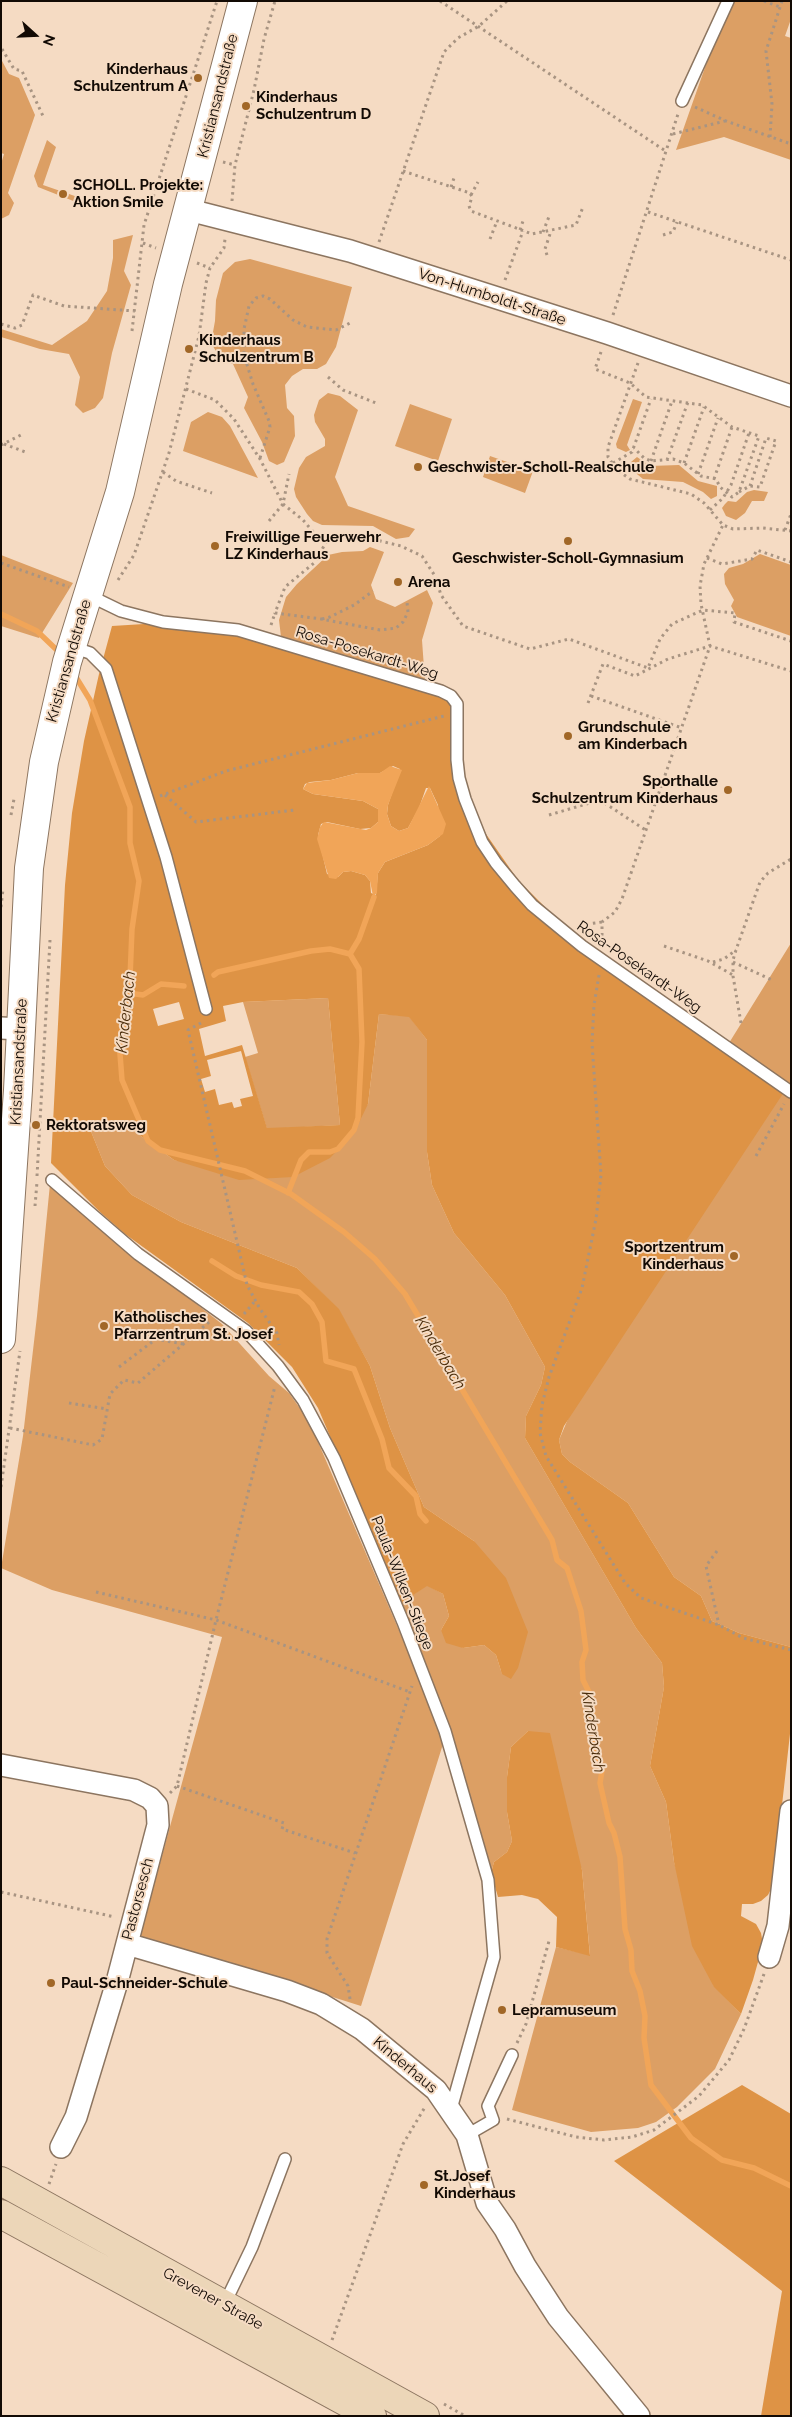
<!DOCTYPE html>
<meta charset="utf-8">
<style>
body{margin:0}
#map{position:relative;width:792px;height:2417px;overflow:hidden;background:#f5dbc3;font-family:Raleway,sans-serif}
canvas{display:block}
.frame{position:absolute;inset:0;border:2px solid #120a04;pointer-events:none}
.north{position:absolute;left:10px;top:10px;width:50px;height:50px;-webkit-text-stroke:4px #f5dbc3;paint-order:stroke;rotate:110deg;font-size:14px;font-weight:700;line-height:20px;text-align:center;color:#120a04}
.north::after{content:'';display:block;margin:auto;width:18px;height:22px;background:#120a04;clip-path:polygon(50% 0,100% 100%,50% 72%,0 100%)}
</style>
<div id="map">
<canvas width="792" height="2417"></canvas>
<div class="frame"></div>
<div class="north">N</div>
</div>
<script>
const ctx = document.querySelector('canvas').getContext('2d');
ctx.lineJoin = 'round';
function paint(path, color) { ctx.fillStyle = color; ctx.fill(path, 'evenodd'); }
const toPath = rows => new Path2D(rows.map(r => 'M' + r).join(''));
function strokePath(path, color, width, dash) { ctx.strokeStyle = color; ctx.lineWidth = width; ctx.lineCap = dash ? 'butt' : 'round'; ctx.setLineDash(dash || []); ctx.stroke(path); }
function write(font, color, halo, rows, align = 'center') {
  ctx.font = font + ' Raleway,sans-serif'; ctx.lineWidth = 4; ctx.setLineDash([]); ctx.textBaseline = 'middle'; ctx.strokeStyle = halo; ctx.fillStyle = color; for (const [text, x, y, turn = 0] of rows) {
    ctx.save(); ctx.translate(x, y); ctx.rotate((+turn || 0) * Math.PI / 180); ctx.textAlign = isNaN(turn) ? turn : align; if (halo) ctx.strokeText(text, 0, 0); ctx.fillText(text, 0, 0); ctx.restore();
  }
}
paint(toPath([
 [734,1,791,1,791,19,785,36,791,38,791,160,724,137,676,150,709,56],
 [1,59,9,74,19,78,35,115,8,193,14,203,9,215,1,219,1,164,4,154,1,153],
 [47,140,56,147,43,185,95,203,81,204,38,187,34,176],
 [133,235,124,271,131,285,112,353,103,398,95,408,83,413,75,405,80,377,69,354,40,349,1,337,1,329,52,345,87,321,107,291,113,258,113,240],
 [250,259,352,287,336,347,326,364,317,369,303,369,292,376,285,385,287,408,294,416,295,436,284,462,277,465,269,461,262,442,244,408,248,397,233,364,222,361,211,343,215,321,216,300,223,273,235,262],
 [328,393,340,396,358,410,335,477,348,506,415,529,409,537,396,539,373,526,322,525,313,521,307,514,296,497,294,489,299,468,306,457,325,446,325,439,315,422,314,415,319,400],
 [633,399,642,402,627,445,630,450,626,452,617,448,616,444],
 [410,404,452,419,438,461,395,446],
 [208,412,222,417,230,426,258,478,183,451,191,422],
 [490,456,533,471,525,493,483,477],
 [637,457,650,466,679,465,698,481,717,486,717,496,711,499,703,492,683,482,643,479,632,470,631,462],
 [754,490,768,492,764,501,752,501,745,513,736,520,726,516,722,508,725,504,728,501,736,502,747,492],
 [370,547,384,552,371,585,376,599,395,607,427,590,433,603,422,640,425,682,281,637,279,620,286,597,297,584,328,555,342,552,363,551],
 [760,554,791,565,791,636,737,617,731,606,734,600,725,584,724,574,729,568,743,564],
 [1,555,73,583,39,638,1,626],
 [791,943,791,1647,739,1633,712,1621,701,1596,674,1577,628,1503,570,1462,562,1454,559,1440,729,1043],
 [328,998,340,1125,267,1129,245,1057,258,1053,243,1002],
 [379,1014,409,1016,427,1040,427,1152,432,1185,454,1233,505,1295,545,1367,541,1385,526,1416,525,1438,636,1628,662,1663,664,1687,650,1766,666,1802,674,1862,714,1986,741,2014,715,2069,677,2107,656,2122,638,2128,591,2132,512,2110,556,1947,590,1955,582,1870,528,1731,511,1747,507,1777,507,1812,512,1841,507,1852,494,1862,491,1873,449,1726,401,1603,427,1585,443,1594,449,1616,441,1630,463,1648,484,1645,496,1655,502,1674,474,1541,424,1507,390,1428,370,1366,338,1309,297,1268,181,1222,132,1195,105,1166,90,1129,123,1123,174,1160,293,1177,368,1104],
 [50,1184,106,1233,222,1324,269,1376,289,1393,309,1421,407,1649,443,1744,361,2006,140,1936,222,1637,52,1590,1,1568,23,1436,37,1316]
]), '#dc9f64');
paint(toPath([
 [208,620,257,630,452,691,464,709,463,758,466,782,472,804,486,834,518,880,554,916,580,937,788,1086,564,1426,559,1440,562,1454,570,1462,628,1503,674,1577,701,1596,712,1621,739,1633,791,1647,791,1725,773,1885,768,1895,761,1901,753,1904,742,1904,741,1916,756,1924,761,1933,763,1944,753,1980,741,2014,714,1987,692,1946,674,1862,666,1802,650,1766,664,1687,662,1663,636,1628,525,1438,526,1416,541,1385,545,1367,505,1295,454,1233,432,1185,427,1152,427,1040,409,1017,379,1014,368,1104,354,1133,330,1158,293,1177,239,1180,174,1160,123,1123,90,1129,105,1166,132,1195,181,1222,297,1268,339,1309,370,1366,390,1428,424,1507,474,1541,506,1578,528,1632,518,1668,511,1679,502,1674,496,1655,484,1645,463,1648,446,1643,441,1630,449,1616,443,1594,427,1586,401,1603,318,1408,292,1367,248,1323,125,1234,100,1212,51,1163,65,885,72,813,84,741,99,674,112,626],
 [393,766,400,769,388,805,387,814,391,826,399,831,408,828,419,808,426,788,430,788,438,805,440,836,428,845,385,862,378,873,376,895,371,893,370,881,365,875,351,871,343,872,338,877,327,874,318,835,321,824,327,822,360,829,371,828,378,822,378,809,363,801,313,794,303,789,305,784,310,782,331,780,358,773,380,773],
 [328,998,340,1125,267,1128,242,1045,205,1056,199,1029,226,1021,223,1006,243,1002],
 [179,1002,184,1019,158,1026,153,1009],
 [241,1051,253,1096,240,1099,242,1106,234,1108,232,1102,219,1105,215,1089,205,1092,201,1079,211,1076,207,1060],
 [528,1731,550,1733,582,1870,590,1956,556,1947,557,1917,538,1899,522,1895,498,1897,491,1873,494,1862,507,1852,512,1841,507,1812,507,1777,511,1747],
 [742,2085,791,2114,791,2416,761,2416,782,2291,614,2161]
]), '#de9345');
paint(toPath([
 [390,766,402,770,388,805,387,814,391,826,399,831,408,828,429,786,446,824,443,834,428,845,385,862,378,873,377,893,373,896,370,881,365,875,351,871,343,872,336,879,329,878,317,839,320,827,324,822,366,830,371,828,378,822,378,809,363,801,313,794,303,789,307,783,331,780,358,773,380,773]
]), '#f1a558');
strokePath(toPath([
 [1,614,37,631,61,654],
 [74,674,90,700,130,807,130,843,139,881,132,929,129,1003,121,1035,120,1054,122,1080,148,1141,160,1150,245,1171,291,1194,344,1232,375,1259,405,1294,552,1540,557,1560,567,1568,581,1611,586,1650,582,1662,583,1680,590,1694,592,1705,594,1737,593,1751,602,1771,600,1783,609,1823,614,1833,620,1857,625,1929,631,1950,632,1971,640,1991,645,2016,644,2038,651,2085,691,2138,722,2160,754,2168,791,2186],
 [350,954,359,939,374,897],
 [214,975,218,972,311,951,330,949,350,954,359,969,362,1042,358,1118,354,1130,338,1149,330,1152,309,1152,301,1160,288,1193],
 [128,993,143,995,161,984,184,986],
 [212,1261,236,1276,261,1285,299,1292,312,1304,322,1322,326,1361,354,1369,382,1439,389,1468,416,1496,420,1514,426,1521]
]), '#f1a558', 5.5);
const service = toPath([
 [682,101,728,1],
 [88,595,121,611,163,622,238,630,441,691,451,696,457,704,457,760,459,778,465,799,482,842,496,863,515,886,532,905,582,946,791,1092],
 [72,647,90,653,106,669,166,857,206,1009],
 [52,1180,138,1254,246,1331,278,1366,303,1400,334,1458,403,1622,445,1731,488,1880,494,1957,451,2109],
 [467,2135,493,2120,488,2106,512,2055],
 [224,2305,252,2247,285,2159]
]);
const minor = toPath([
 [189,210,350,251,607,333,791,396],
 [1,1028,21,1029],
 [1,1765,134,1790,150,1798,157,1806,158,1825,117,1982,76,2117,61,2147],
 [127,1944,287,1991,321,2004,362,2029,436,2090,467,2135,487,2203,505,2229,525,2266,558,2317,639,2416],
 [769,1957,778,1926,791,1811]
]);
const tertiary = toPath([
 [1,1339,18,1090,29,868,44,762,67,662,120,492,168,284,243,1]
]);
const secondary = toPath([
 [1,2181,425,2416],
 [1,2214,372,2416]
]);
strokePath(service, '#8c7560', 14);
strokePath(minor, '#8c7560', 24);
strokePath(tertiary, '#8c7560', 30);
strokePath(secondary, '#8c7560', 30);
strokePath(toPath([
 [440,1,667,152],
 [764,1,780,7],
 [2,49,14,69,22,71,43,116],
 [695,107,726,121,791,144],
 [673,134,725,121],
 [770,137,772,104,766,51,782,1],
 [223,162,235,165],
 [403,171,470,193,472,197,469,206,471,211,532,234,576,225,583,207],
 [451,187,455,175],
 [471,195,478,182],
 [232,201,235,165,254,90,264,39,275,1],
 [648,212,791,260],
 [520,230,524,218],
 [543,232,550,214],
 [663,235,673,232,677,222],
 [490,239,497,221],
 [379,242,444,52,458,38,479,26,507,1],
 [143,243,156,248],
 [547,255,545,249,551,231],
 [197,263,210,268],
 [505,280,523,231],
 [613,315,678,114],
 [1,324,15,328,22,325,33,295,64,306,135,311],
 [132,331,144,225,217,1],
 [601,352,595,369,630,383,646,397,702,405,732,427,759,436,739,492,732,497,720,487,716,479,701,476,684,463,673,459,651,461,644,458,634,448],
 [638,363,608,447,608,457,617,470,630,479,691,494,704,503,723,525,733,529,763,528,791,531],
 [328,377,343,390,376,403],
 [186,389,215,400,234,419,260,459,283,504,303,520,315,534,327,541,372,539,401,546,422,556,435,576,441,595,463,626,530,649,569,639,648,668,660,639,672,624,703,610,735,613,734,622,791,641],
 [4,444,28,453],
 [1,445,23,434],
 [260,458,270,427,269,421,253,384,244,355,244,329,249,306,256,298,263,296,270,299,293,320,307,327,336,330,352,322],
 [667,460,688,402],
 [651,461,672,401],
 [613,463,632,452,651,399],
 [684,463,704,407],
 [163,472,176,481,212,493],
 [698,474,718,418],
 [714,479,732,427],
 [739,492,750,486,760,487,776,441,766,438,750,486],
 [710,510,723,498,731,485,749,433],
 [269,521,283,504,289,474],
 [785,530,791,514],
 [327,541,314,563,285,587,275,613,321,619,380,630,396,628,403,622,408,612,407,602],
 [707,558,722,564,752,559,757,550,791,562],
 [1,563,69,587],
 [118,580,134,555,169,453,199,336,206,283,210,268,224,248,225,239],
 [322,619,330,617,354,605,373,591],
 [271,625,275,613],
 [591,696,682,728],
 [588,703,603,664,635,676,668,659,710,646,791,671],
 [165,795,196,822,295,810],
 [160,796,226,771,444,716],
 [11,815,14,799],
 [549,815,600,800,647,831],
 [1,907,3,889],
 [580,925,602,922],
 [602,942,602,922,615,912,622,899,710,646,701,604,700,586,704,564,723,525],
 [664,946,708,961,733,975],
 [713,962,724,959,736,950],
 [733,962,774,981],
 [599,975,594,1005,592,1043,601,1175,596,1219,582,1288,549,1377,542,1405,540,1433,546,1456,625,1583,641,1598,719,1625,743,1638,791,1650],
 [201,1023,188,1030,247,1285,260,1309,277,1333,279,1345],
 [741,1023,733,976,733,960,736,950,760,882,768,873,791,859],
 [756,1156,784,1104],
 [37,1176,50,940],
 [35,1206,37,1182],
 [244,1314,255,1301],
 [119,1367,156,1339,183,1344],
 [69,1403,107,1409],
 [10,1428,93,1445,102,1439,110,1394,124,1380,138,1383,209,1322],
 [1,1487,20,1351],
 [717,1551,706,1566,719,1625],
 [96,1592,216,1620,410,1692],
 [177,1786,284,1823,282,1829,355,1853],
 [170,1793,177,1786,216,1620,275,1386],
 [1,1892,115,1917],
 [350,1999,348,1986,327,1953,327,1939,412,1686],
 [517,2043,526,2024,549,1941],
 [507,2119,576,2137,604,2140,632,2137,654,2130,699,2096,729,2060,744,2029,764,1974],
 [49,2184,56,2164],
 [332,2340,403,2144,425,2107],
 [444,2404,465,2416]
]), '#a89482', 3, [2.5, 4]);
strokePath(service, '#fff', 11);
strokePath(minor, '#fff', 21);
strokePath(tertiary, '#fff', 28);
strokePath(secondary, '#ecd6b8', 28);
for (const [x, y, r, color] of [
 [198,78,5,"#a16727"],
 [246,106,5,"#a16727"],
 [63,194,5,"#a16727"],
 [189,349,5,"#a16727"],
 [418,467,5,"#a16727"],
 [568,541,5,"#a16727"],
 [215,546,5,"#a16727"],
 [398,582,5,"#a16727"],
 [568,736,5,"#a16727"],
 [728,790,5,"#a16727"],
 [36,1125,5,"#a16727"],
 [734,1256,5,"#a16727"],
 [104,1326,5,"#a16727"],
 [51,1983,5,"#a16727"],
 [502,2010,5,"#a16727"],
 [424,2185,5,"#a16727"]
]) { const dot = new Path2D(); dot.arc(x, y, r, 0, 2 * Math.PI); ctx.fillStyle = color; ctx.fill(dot); strokePath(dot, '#f5dbc3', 2); }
write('bold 15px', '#120a04', '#f5dbc3', [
 ["Kinderhaus",188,69,"right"],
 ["Schulzentrum A",188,86,"right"],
 ["Kinderhaus",256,97],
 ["Schulzentrum D",256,114],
 ["SCHOLL. Projekte:",73,185],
 ["Aktion Smile",73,202],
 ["Kinderhaus",199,340],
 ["Schulzentrum B",199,357],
 ["Geschwister-Scholl-Realschule",428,467],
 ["Freiwillige Feuerwehr",225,537],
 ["LZ Kinderhaus",225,554],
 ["Geschwister-Scholl-Gymnasium",568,558,"center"],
 ["Arena",408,582],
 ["Grundschule",578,727],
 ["am Kinderbach",578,744],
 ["Sporthalle",718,781,"right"],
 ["Schulzentrum Kinderhaus",718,798,"right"],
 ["Rektoratsweg",46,1125],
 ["Sportzentrum",724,1247,"right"],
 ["Kinderhaus",724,1264,"right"],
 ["Katholisches",114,1317],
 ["Pfarrzentrum St. Josef",114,1334],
 ["Paul-Schneider-Schule",61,1983],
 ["Lepramuseum",512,2010],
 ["St.Josef",434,2176],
 ["Kinderhaus",434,2193]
], 'left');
write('15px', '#120a04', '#f5dbc3', [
 ["Kristiansandstraße",218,96,-76],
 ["Von-Humboldt-Straße",492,297,18],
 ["Rosa-Posekardt-Weg",367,653,17],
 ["Kristiansandstraße",69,661,-74],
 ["Rosa-Posekardt-Weg",639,967,35],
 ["Kristiansandstraße",19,1062,-87],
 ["Paula-Wilken-Stiege",402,1583,68],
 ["Pastorsesch",138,1899,-75],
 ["Kinderhaus",405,2065,40],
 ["Grevener Straße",213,2299,29]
]);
write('italic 16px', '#492b09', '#f5dbc3', [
 ["Kinderbach",126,1012,-84],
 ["Kinderbach",440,1353,59],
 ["Kinderbach",593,1732,81]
]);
</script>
